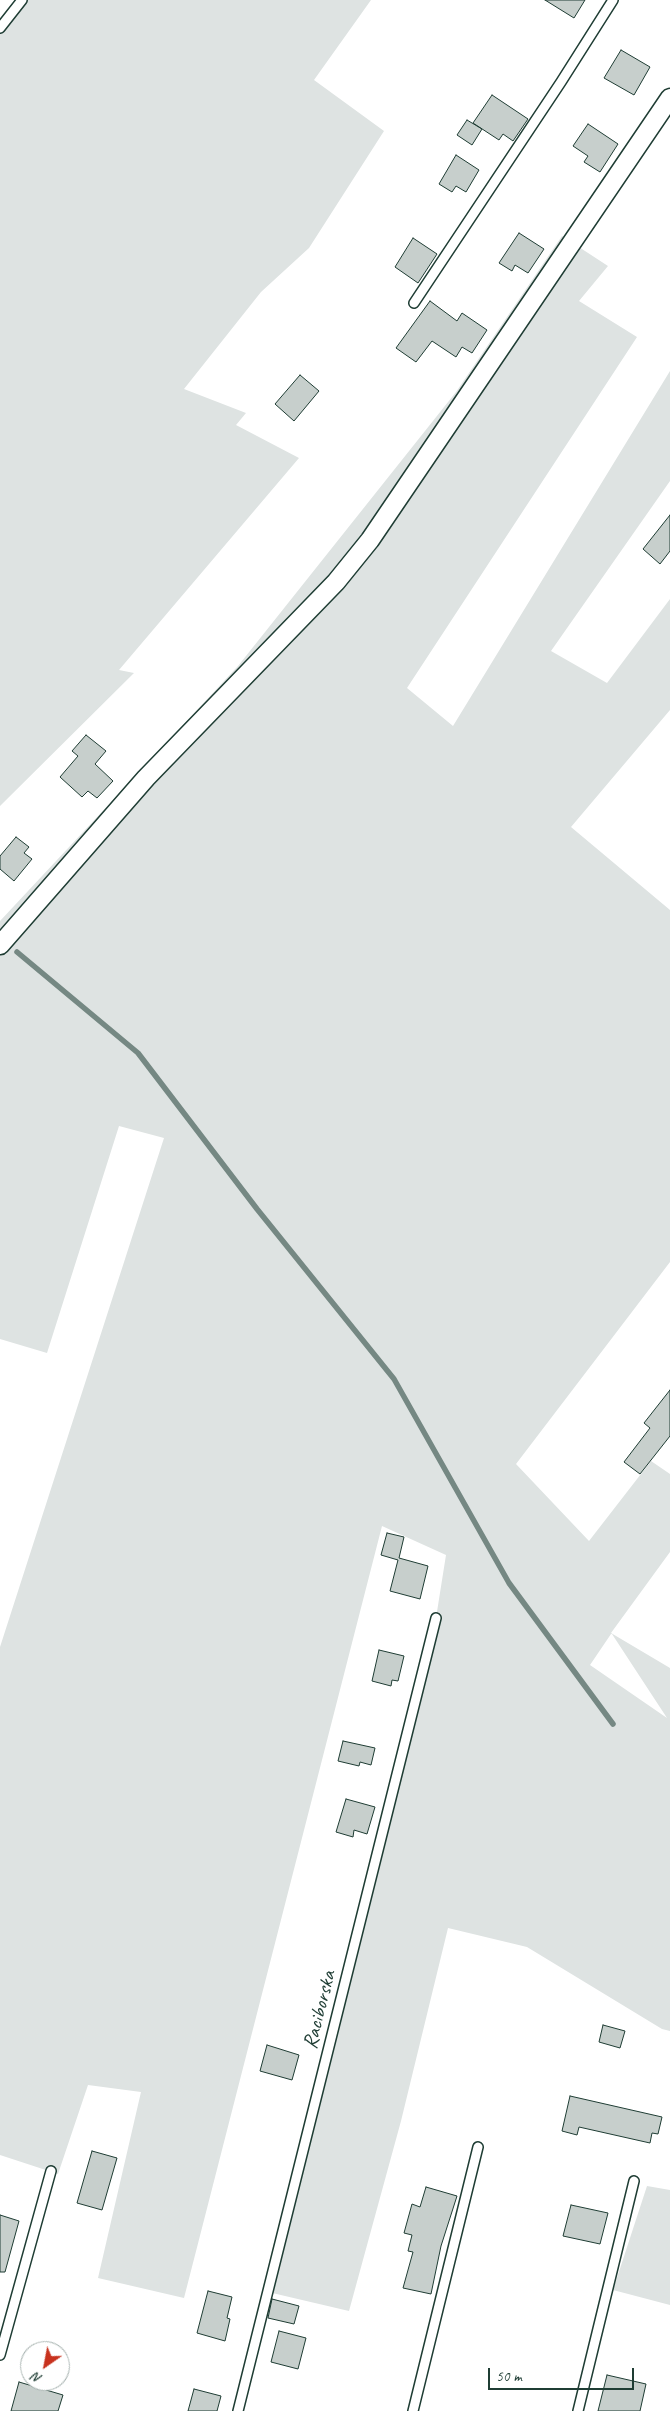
<!DOCTYPE html>
<style>
body{margin:0}
#map{position:relative;width:670px;height:2411px;overflow:hidden;background:#fff;font-family:Caveat,sans-serif}
canvas{display:block}
.north{position:absolute;left:20px;top:2341px;width:50px;height:50px;box-sizing:border-box;background:#fff;border:1px solid #a5b1ae;border-radius:50%;rotate:213deg;font-size:14px;font-weight:700;line-height:20px;text-align:center;color:#1f3d34}
.north::after{content:'';display:block;margin:auto;width:18px;height:22px;background:#c8321e;clip-path:polygon(50% 0,100% 100%,50% 72%,0 100%)}
.scale{position:absolute;left:488px;top:2368px;width:146px;height:22px;box-sizing:border-box;border:2px solid #1f3d34;border-top:0;padding-left:6px;font-size:15px;line-height:18px;white-space:nowrap;color:#1f3d34;-webkit-text-stroke:4px #fff;paint-order:stroke}
</style>
<div id="map">
<canvas width="670" height="2411"></canvas>
<div class="north">N</div>
<div class="scale">50 m</div>
</div>
<script>
const ctx = document.querySelector('canvas').getContext('2d');
ctx.lineJoin = 'round';
function paint(path, color) { ctx.fillStyle = color; ctx.fill(path, 'evenodd'); }
const toPath = rows => new Path2D(rows.map(r => 'M' + r).join(''));
function strokePath(path, color, width, dash) { ctx.strokeStyle = color; ctx.lineWidth = width; ctx.lineCap = dash ? 'butt' : 'round'; ctx.setLineDash(dash || []); ctx.stroke(path); }
function write(font, color, halo, rows, align = 'center') {
  ctx.font = font + ' Caveat,sans-serif'; ctx.lineWidth = 4; ctx.setLineDash([]); ctx.textBaseline = 'middle'; ctx.strokeStyle = halo; ctx.fillStyle = color; for (const [text, x, y, turn = 0] of rows) {
    ctx.save(); ctx.translate(x, y); ctx.rotate((+turn || 0) * Math.PI / 180); ctx.textAlign = isNaN(turn) ? turn : align; if (halo) ctx.strokeText(text, 0, 0); ctx.fillText(text, 0, 0); ctx.restore();
  }
}
paint(toPath([
 [15,0,371,0,314,80,384,131,309,248,261,292,184,389,246,413,236,425,299,458,119,670,134,673,0,806,0,21],
 [562,236,608,266,579,301,637,337,407,688,453,726,670,371,670,481,551,651,607,683,670,599,670,710,571,827,670,910,670,1262,516,1464,589,1541,651,1461,670,1474,670,1552,611,1633,670,1668,670,2031,662,2029,527,1947,448,1928,401,2121,349,2311,268,2292,436,1618,446,1555,382,1526,184,2298,98,2278,141,2092,88,2085,58,2174,0,2155,0,1647,164,1138,119,1126,47,1353,0,1339,0,921,238,666,456,392],
 [611,1634,612,1634,667,1718,590,1665],
 [647,2186,670,2190,670,2305,613,2290]
]), '#dee3e2');
strokePath(toPath([
 [17,952,138,1053,257,1209,394,1379,509,1583,613,1724]
]), '#758883', 5.5);
const building = toPath([
 [545,0,585,0,574,18,545,0],
 [621,50,650,67,634,95,604,78,621,50],
 [492,95,528,119,513,141,503,134,499,140,473,123,492,95],
 [467,120,482,129,472,145,457,135,467,120],
 [588,124,618,144,600,172,584,162,588,156,573,146,588,124],
 [456,155,479,170,466,192,456,186,452,192,439,184,456,155],
 [519,233,544,249,528,273,515,265,512,271,499,263,519,233],
 [413,238,437,254,418,283,395,267,413,238],
 [430,301,457,321,462,313,487,330,472,353,462,347,456,357,432,341,416,362,396,348,430,301],
 [300,375,319,391,294,421,275,404,300,375],
 [670,515,670,551,660,564,643,549,670,515],
 [86,735,106,751,95,764,113,781,97,798,88,791,82,797,60,777,78,756,72,751,86,735],
 [16,837,29,847,24,853,32,859,14,881,0,869,0,856,16,837],
 [670,1390,670,1436,640,1474,624,1462,650,1428,644,1423,670,1390],
 [387,1533,404,1537,399,1558,428,1566,420,1599,390,1591,398,1560,381,1555,387,1533],
 [379,1650,404,1656,398,1681,392,1680,391,1686,372,1681,379,1650],
 [343,1741,375,1748,371,1765,360,1762,359,1766,338,1761,343,1741],
 [346,1799,375,1807,367,1834,354,1830,353,1837,336,1832,346,1799],
 [603,2025,625,2031,620,2048,599,2042,603,2025],
 [267,2045,299,2055,292,2080,260,2071,267,2045],
 [570,2096,662,2117,658,2134,652,2133,650,2143,579,2127,577,2135,562,2131,570,2096],
 [92,2151,117,2158,102,2210,77,2203,92,2151],
 [426,2187,457,2196,441,2246,431,2294,403,2288,413,2252,408,2251,412,2235,404,2233,412,2204,420,2207,426,2187],
 [571,2205,608,2213,600,2244,563,2236,571,2205],
 [0,2215,19,2221,5,2272,0,2272,0,2215],
 [208,2291,232,2297,227,2318,230,2319,225,2341,197,2333,208,2291],
 [272,2299,299,2306,294,2324,268,2318,272,2299],
 [279,2331,306,2338,298,2369,271,2362,279,2331],
 [607,2375,646,2384,640,2411,598,2411,607,2375],
 [19,2382,63,2395,58,2411,11,2411,19,2382],
 [194,2389,221,2396,217,2411,188,2411,194,2389]
]);
paint(building, '#c7cfcc');
strokePath(building, '#1f3d34', 1);
const lane = toPath([
 [0,28,22,0],
 [414,303,561,82,613,0],
 [0,2355,51,2171],
 [238,2411,436,1618],
 [413,2411,478,2147],
 [578,2411,634,2181]
]);
const street = toPath([
 [0,945,146,778,336,582,370,540,670,98]
]);
strokePath(lane, '#1f3d34', 12);
strokePath(street, '#1f3d34', 21);
strokePath(lane, '#fff', 9);
strokePath(street, '#fff', 18);
write('21px', '#1f3d34', '#fff', [
 ["Raciborska",320,2010,-76]
]);
</script>
